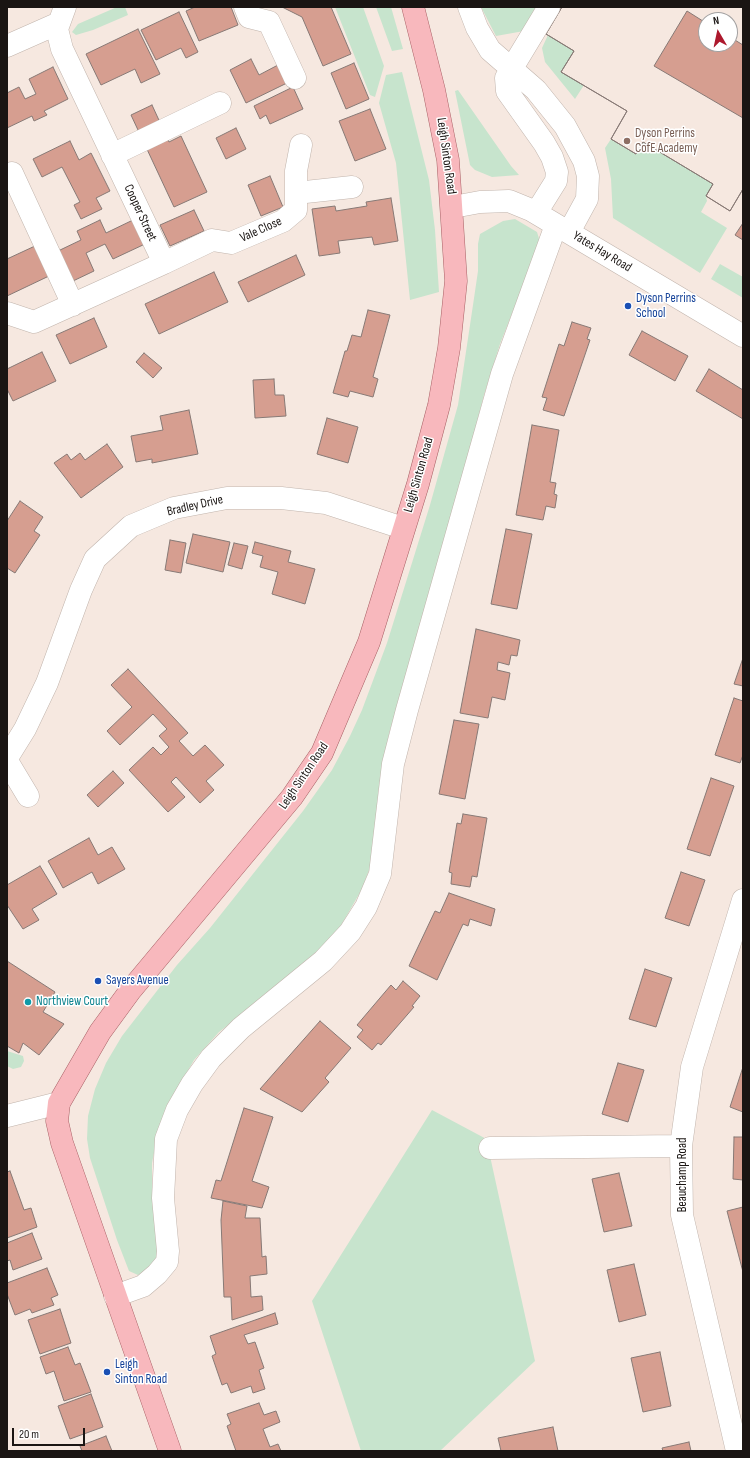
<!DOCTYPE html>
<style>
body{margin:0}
#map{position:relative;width:750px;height:1458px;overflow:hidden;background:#f6e8e0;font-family:"Sofia Sans Condensed",sans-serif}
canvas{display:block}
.frame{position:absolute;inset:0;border:8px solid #1a1513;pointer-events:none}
.north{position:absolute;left:698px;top:12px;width:40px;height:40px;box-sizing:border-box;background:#fff;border:1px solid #a3a1a1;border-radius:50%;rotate:351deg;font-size:11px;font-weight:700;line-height:16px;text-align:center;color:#1a1513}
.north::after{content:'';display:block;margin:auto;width:14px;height:18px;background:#ad182d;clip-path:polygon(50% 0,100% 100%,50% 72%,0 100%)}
.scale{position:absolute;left:12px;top:1428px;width:73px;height:18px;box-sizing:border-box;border:2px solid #1a1513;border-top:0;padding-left:5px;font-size:12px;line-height:14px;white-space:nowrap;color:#1a1513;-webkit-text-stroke:3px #fff;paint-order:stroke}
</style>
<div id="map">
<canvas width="750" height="1458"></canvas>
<div class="frame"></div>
<div class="north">N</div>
<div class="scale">20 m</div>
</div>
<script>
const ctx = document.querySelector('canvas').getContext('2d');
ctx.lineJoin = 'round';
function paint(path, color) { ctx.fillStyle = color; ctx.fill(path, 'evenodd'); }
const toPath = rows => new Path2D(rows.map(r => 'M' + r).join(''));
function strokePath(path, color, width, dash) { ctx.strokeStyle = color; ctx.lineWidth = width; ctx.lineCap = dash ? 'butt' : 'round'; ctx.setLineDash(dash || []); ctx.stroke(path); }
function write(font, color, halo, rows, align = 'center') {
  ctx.font = font + ' "Sofia Sans Condensed",sans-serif'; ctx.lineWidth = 3; ctx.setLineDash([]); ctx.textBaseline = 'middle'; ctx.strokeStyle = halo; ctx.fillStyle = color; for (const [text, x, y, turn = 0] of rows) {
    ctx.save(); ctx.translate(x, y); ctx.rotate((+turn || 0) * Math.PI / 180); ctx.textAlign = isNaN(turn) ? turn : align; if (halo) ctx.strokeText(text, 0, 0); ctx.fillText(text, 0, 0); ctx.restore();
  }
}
paint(toPath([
 [117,7,125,7,128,15,93,30,76,35,72,32,78,24],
 [335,7,363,7,384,66,375,97,370,95],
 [376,7,391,7,403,49,392,51],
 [481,7,538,7,524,31,496,36],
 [548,35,574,51,561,72,584,85,575,99,545,62,542,48],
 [402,72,429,180,435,230,439,292,410,300,396,163,379,103,386,75],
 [458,90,511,166,519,175,492,177,475,170,470,165,455,91],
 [611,139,636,154,643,142,713,184,706,196,707,201,701,212,727,228,700,273,613,218,611,179,605,148],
 [515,219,537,232,540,242,500,344,484,395,441,560,390,730,383,761,378,795,377,832,372,862,362,889,335,936,317,956,219,1032,194,1060,179,1086,157,1137,152,1163,152,1188,158,1251,155,1263,147,1271,138,1275,129,1271,117,1240,90,1158,87,1139,88,1116,95,1089,106,1063,122,1036,177,965,210,928,303,811,332,770,350,736,362,710,387,643,430,505,458,405,473,305,478,271,478,244,480,234,503,221],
 [720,264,743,277,743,298,711,279],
 [7,1051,23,1056,24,1061,21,1067,13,1069,7,1066],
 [432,1110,492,1142,490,1156,535,1361,440,1451,361,1451,312,1301]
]), '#c7e4cd');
const building = toPath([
 [195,7,231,7,238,25,199,41,186,11,195,7],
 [282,7,331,7,351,54,323,66,302,17,282,7],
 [562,7,743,7,743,45,730,37,730,20,706,20,706,23,687,11,654,66,743,118,743,189,730,211,706,196,713,184,643,142,636,154,611,139,627,111,561,72,574,51,546,34,562,7],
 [562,7,743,7,743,189,730,211,706,196,713,184,643,142,636,154,611,139,627,111,561,72,574,51,546,34,562,7],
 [706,20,730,20,730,44,706,44,706,20],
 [179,12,198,52,186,58,181,48,156,60,141,30,179,12],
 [138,29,160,74,141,83,135,69,101,85,86,54,138,29],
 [251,59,259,75,278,65,287,83,246,103,230,70,251,59],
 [354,63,369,99,346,109,331,73,354,63],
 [53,67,68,99,44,111,47,115,34,121,32,116,7,128,7,93,19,87,25,99,36,94,29,79,53,67],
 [293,87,303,109,270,124,266,115,260,119,254,106,293,87],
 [152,105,169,142,181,136,207,192,174,207,131,115,152,105],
 [370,109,386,149,355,161,339,121,370,109],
 [236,128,246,149,226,159,216,138,236,128],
 [70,141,79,160,91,153,110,191,96,198,102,209,81,219,74,205,80,202,62,167,42,177,33,159,70,141],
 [270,176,283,207,261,216,248,185,270,176],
 [391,198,398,241,374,245,372,237,338,241,340,253,319,256,312,209,335,206,336,211,367,206,366,202,391,198],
 [194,210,204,231,170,246,160,225,194,210],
 [100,220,106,233,133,220,145,244,113,259,105,244,86,253,94,271,73,281,58,251,81,240,77,231,100,220],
 [743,223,743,240,735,235,743,223],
 [35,246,49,276,7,296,7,259,35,246],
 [296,255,305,275,248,302,238,282,296,255],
 [214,272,228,302,159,334,145,304,214,272],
 [368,310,390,315,373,377,378,379,373,397,350,391,348,397,333,393,345,351,347,351,352,335,361,337,368,310],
 [94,318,107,347,70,364,56,335,94,318],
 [572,322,591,328,587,339,590,340,564,416,543,410,547,398,542,397,559,344,564,346,572,322],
 [642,331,688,356,675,381,629,355,642,331],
 [42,352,56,381,13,401,7,389,7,369,42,352],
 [144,353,162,368,153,378,136,362,144,353],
 [709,369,743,390,743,419,696,391,709,369],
 [274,379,275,395,284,395,286,416,255,418,253,380,274,379],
 [189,410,198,454,152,463,152,459,136,462,131,436,163,430,160,416,189,410],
 [327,418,358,427,348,463,317,454,327,418],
 [532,425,559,430,550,482,556,483,554,494,557,495,555,508,546,506,543,520,516,515,532,425],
 [107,444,123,467,81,498,54,463,67,454,71,460,80,453,85,460,107,444],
 [20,501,43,517,34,531,40,535,15,573,7,568,7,521,20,501],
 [506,529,532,534,517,609,491,604,506,529],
 [193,534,230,542,223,572,186,563,193,534],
 [170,540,186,543,181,573,165,570,170,540],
 [255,542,291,551,288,562,315,569,305,604,272,594,278,572,260,567,263,556,252,553,255,542],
 [234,543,248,546,242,569,228,565,234,543],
 [476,629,520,640,517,656,511,655,509,665,498,662,497,670,510,673,505,700,492,697,488,718,460,713,476,629],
 [743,658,743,686,734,684,743,658],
 [128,669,188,733,179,741,193,756,205,745,224,765,206,781,214,790,200,803,176,777,171,782,185,797,168,812,129,770,153,747,161,755,169,747,159,736,167,729,153,714,120,745,107,731,132,707,111,685,128,669],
 [734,698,743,701,743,755,740,763,715,755,734,698],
 [454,720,479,724,465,799,439,794,454,720],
 [113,771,124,783,98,807,87,795,113,771],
 [711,778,734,786,710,856,687,849,711,778],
 [463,814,487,818,477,877,472,876,470,887,451,884,452,873,449,872,457,823,461,824,463,814],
 [89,838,98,855,112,847,125,869,98,884,92,872,63,888,48,861,89,838],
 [40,866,57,894,32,909,39,920,23,929,7,905,7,885,40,866],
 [681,872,705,880,689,926,665,918,681,872],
 [449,893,495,909,491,926,470,919,468,926,463,924,437,980,409,966,435,911,440,913,449,893],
 [7,961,55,992,43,1012,64,1024,39,1055,23,1043,19,1053,7,1046,7,961],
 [645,969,672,978,656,1027,629,1019,645,969],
 [403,981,420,996,412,1006,414,1007,381,1045,378,1043,372,1050,357,1037,363,1030,357,1025,391,985,396,990,403,981],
 [320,1021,351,1048,325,1078,329,1082,302,1112,260,1089,320,1021],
 [618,1063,644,1070,628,1122,602,1114,618,1063],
 [743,1067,743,1112,730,1107,743,1067],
 [244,1108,273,1117,252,1181,269,1187,262,1208,211,1198,216,1180,221,1181,244,1108],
 [734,1137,743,1137,743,1180,733,1179,734,1137],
 [10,1171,24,1210,31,1208,37,1227,7,1238,7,1172,10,1171],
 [619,1173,632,1226,604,1232,592,1179,619,1173],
 [223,1201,247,1206,245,1218,260,1218,262,1257,266,1256,267,1274,250,1276,251,1297,262,1296,263,1310,232,1320,231,1297,224,1297,221,1220,223,1201],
 [743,1207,743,1272,727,1211,743,1207],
 [32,1233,42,1259,13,1270,10,1260,7,1261,7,1243,32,1233],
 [634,1264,646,1315,619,1322,607,1270,634,1264],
 [47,1268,58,1295,51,1298,54,1305,32,1313,30,1309,15,1315,7,1294,7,1283,47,1268],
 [60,1309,71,1343,40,1354,28,1320,60,1309],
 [275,1313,278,1324,244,1335,248,1344,255,1342,264,1368,259,1370,265,1389,253,1393,251,1386,231,1393,227,1383,222,1385,212,1356,216,1354,210,1336,275,1313],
 [68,1347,75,1365,80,1363,91,1392,64,1401,54,1371,46,1374,40,1357,68,1347],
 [660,1352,671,1406,643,1412,631,1358,660,1352],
 [91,1394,103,1427,70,1439,58,1406,91,1394],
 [259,1403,264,1415,276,1411,280,1422,263,1429,270,1447,278,1444,281,1451,236,1451,227,1426,231,1424,227,1414,259,1403],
 [553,1427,558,1451,501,1451,498,1438,553,1427],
 [106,1436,112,1451,82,1451,80,1446,106,1436],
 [689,1442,691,1451,663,1451,662,1448,689,1442]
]);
paint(building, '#d69e90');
strokePath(building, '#877975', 1);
const minor = toPath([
 [245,7,249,17,269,22,295,78],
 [469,7,477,28,490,50,536,90,565,126,584,161,588,176,587,199,569,232],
 [7,46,59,23],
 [112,155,220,103],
 [12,173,73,305],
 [296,193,352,187],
 [453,207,480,202,509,201,531,210,743,336],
 [536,213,556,181,557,172,552,157,544,143,507,91,506,78,549,7],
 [164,263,212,240,231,243,283,221,296,210,296,171,301,145],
 [7,313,34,322,164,263,62,49,57,29,65,7],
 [7,758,25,729,47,683,81,590,95,559,131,526,174,508,227,498,281,498,326,503,403,528],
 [7,761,28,796],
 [7,1116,59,1103],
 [490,1148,681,1146],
 [115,1296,143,1286,157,1274,167,1262,168,1251,163,1198,166,1139,177,1110,192,1084,211,1058,241,1028,323,961,350,932,366,907,380,874,393,764,407,710,502,374,556,225],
 [737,1451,682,1215,681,1146,692,1067,743,900]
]);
const major = toPath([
 [170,1451,62,1143,57,1121,59,1103,100,1032,130,991,292,797,322,753,369,642,418,484,439,405,449,348,456,281,448,160,434,90,413,7]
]);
strokePath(minor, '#c1b4ac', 23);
strokePath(major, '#a86065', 23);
strokePath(minor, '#fff', 22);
strokePath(major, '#f8b8bd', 22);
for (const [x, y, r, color] of [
 [627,141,4,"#8d6e63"],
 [628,306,4,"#1a4fb4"],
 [98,981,4,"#1a4fb4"],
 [28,1002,4,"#0f9aa8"],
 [107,1372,4,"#1a4fb4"]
]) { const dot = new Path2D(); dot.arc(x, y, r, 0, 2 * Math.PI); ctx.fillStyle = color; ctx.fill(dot); strokePath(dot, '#fff', 1.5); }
write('13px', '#785e54', '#fff', [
 ["Dyson Perrins",635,134],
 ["CofE Academy",635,149]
], 'left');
write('13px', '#1a1513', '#fff', [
 ["Leigh Sinton Road",446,156,82],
 ["Cooper Street",140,213,65],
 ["Vale Close",261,230,-24],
 ["Yates Hay Road",602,252,31],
 ["Leigh Sinton Road",419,475,-74],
 ["Bradley Drive",195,506,-13],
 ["Leigh Sinton Road",304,776,-56],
 ["Beauchamp Road",683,1175,-90]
]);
write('13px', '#164399', '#fff', [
 ["Dyson Perrins",636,299],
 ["School",636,314],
 ["Sayers Avenue",106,981],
 ["Leigh",115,1365],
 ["Sinton Road",115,1380]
], 'left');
write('13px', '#0d838f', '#fff', [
 ["Northview Court",36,1002]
], 'left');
</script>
